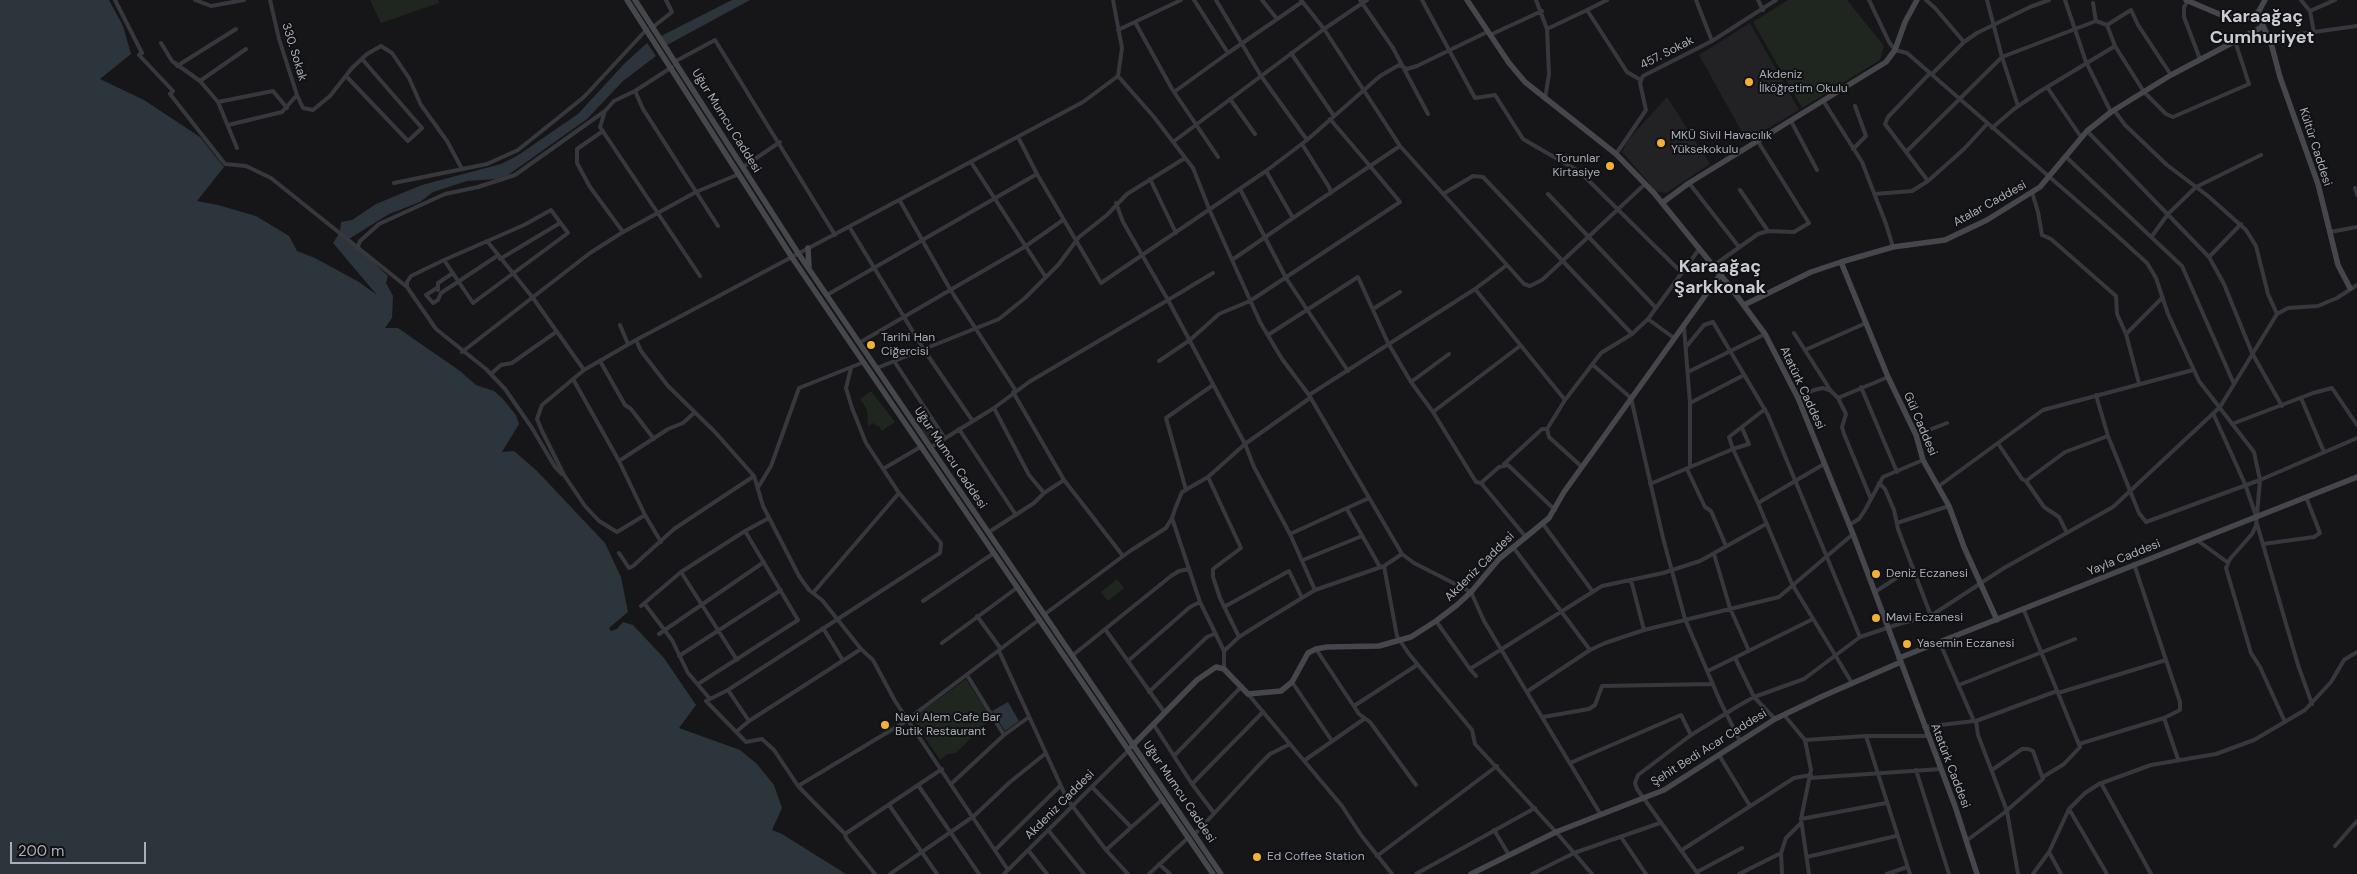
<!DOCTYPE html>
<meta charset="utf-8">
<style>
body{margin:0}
#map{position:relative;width:2357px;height:874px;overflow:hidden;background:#161618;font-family:"DM Sans",sans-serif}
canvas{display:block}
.scale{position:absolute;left:10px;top:842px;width:136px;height:22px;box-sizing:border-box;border:2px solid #a8adb8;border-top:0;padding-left:6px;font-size:15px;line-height:18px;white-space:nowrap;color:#a8adb8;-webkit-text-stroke:4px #111113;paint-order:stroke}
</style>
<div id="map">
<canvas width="2357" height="874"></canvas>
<div class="scale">200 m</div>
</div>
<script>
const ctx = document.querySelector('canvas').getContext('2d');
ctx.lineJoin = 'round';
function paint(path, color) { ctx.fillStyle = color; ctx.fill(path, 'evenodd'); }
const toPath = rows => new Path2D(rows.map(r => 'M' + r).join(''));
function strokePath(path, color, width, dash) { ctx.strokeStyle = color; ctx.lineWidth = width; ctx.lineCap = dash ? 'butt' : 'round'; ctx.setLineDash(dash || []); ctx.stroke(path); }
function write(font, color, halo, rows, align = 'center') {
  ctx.font = font + ' "DM Sans",sans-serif'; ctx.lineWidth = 4; ctx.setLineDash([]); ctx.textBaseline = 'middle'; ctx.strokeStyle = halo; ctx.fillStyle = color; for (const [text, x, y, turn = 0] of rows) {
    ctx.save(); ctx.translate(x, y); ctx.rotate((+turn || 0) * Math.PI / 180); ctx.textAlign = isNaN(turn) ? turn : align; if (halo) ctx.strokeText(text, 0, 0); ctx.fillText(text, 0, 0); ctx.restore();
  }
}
paint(toPath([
 [1750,23,1799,110,1747,141,1699,55],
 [1667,97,1710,164,1666,193,1656,191,1622,152,1628,140]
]), '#222225');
paint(toPath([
 [370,0,438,0,439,3,381,23],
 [1788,0,1847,0,1884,46,1880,60,1802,108,1753,22],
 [871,391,895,422,882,431,878,425,876,426,874,423,868,426,867,410,860,399],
 [932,423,939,432,938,436,930,441,920,430],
 [1117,579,1124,588,1108,601,1101,592],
 [966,679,991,718,956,753,947,754,940,760,914,721,914,717]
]), '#1e261f');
paint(toPath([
 [0,0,109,0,123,26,131,54,100,79,144,100,200,137,224,167,197,201,218,205,256,216,289,236,297,251,315,258,359,282,377,295,333,243,340,232,341,222,352,220,376,204,422,185,501,164,517,156,578,114,624,64,647,43,656,56,623,81,587,119,508,175,496,179,467,181,433,192,420,202,389,214,349,239,388,276,386,283,393,296,392,318,385,328,398,328,460,371,476,385,494,391,502,398,516,415,519,424,502,452,514,451,536,470,605,543,621,577,628,612,609,628,611,631,617,629,623,622,633,625,664,658,696,705,679,728,740,750,757,764,774,785,782,808,772,830,782,834,846,874,0,874],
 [732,0,750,0,667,45,661,36],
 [1008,702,1019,721,1005,731,992,711]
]), '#2c353c');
strokePath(toPath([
 [115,0,142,53,139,55,173,91,170,94,225,164,246,166,271,178,407,287,436,329,486,369,505,389,532,428,555,467,562,474],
 [195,0,211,6,244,0],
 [270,0,279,39,297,95,303,108,313,110,330,96,352,68,367,54,381,46,392,53,409,78,421,105,447,141,462,169],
 [1194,0,1228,53,1302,2],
 [1216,0,1261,76,1307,140],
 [1262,0,1277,19],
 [1301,0,1324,29,1400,146,1370,166,1330,119],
 [1360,0,1393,48,1428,114],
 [1422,0,1475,98,1495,95,1523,139,1580,172,1682,273],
 [1536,0,1547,29,1549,74,1545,99],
 [1696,0,1712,41],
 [1758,0,1763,10],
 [1869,0,1889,42,1895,50,1907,53,2114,233,2147,263,2156,278,2168,314,2199,381,2254,452,2260,480,2256,526,2252,534,2230,559,2226,568,2251,653,2260,667,2285,722],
 [1926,0,1935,8,1964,42],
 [1987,0,2002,57,2018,106],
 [2065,0,2086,62,2111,112],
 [2301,0,2310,11,2314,33],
 [2188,1,2184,7,2184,17,2200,59],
 [2093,3,2096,21],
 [1587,10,1607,0],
 [2310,11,2335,0],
 [1135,22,1172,89,1218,157],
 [653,27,672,12,666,0],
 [1547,29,1587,10,1627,72,1639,79],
 [1118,30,1181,0],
 [1490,35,1542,11],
 [161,43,172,61,200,81,218,102,237,148],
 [2271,43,2285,36,2357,26],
 [1291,53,1334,116],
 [676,61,715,40,835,235],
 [177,66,236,29],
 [672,67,635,91,614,101,605,111,600,127,700,276],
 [1932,74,1964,42,1977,33,2030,7,2049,0],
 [2171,75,2138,25,2131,10,2107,25,2115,46,2144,92,2166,114,2173,117,2249,84,2235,41],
 [346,76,408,141,422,128,362,59],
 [1118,76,1154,117,1193,168,1210,211,1260,322,1282,359,1309,395,1402,554,1414,563,1471,592,1484,621,1601,815],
 [200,81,246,49],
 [2047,87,2081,137],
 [635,91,643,109,718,226],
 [1174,92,1228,53],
 [1230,99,1255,134],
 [218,102,273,91,287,108],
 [1824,102,1862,162,1886,224,1893,247],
 [2114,110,2125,125,2167,165,2208,196,2246,230,2256,246,2268,294,2277,314],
 [1791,121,1817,170],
 [228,125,282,112,297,95],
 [1992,128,2014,109,2039,92,2115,46],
 [603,131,577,149,577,163,590,187,623,232],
 [2087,131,2209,257,2224,284,2252,353,2282,406],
 [1018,137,1037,174,1101,283,1266,171,1307,140,1380,76,1399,65,1407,69,1417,66,1487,32],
 [1173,142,1324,29,1367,0],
 [1400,146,1507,265],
 [1853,149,1866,136,1855,106],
 [1906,152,2002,57,2096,21,2107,25],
 [1616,154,1646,110,1640,83,1643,76,1712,41,1776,0],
 [2065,156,2182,266,2234,384],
 [971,162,1045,276],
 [743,167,780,142],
 [1266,171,1293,218,1327,195,1331,193,1329,187,1302,144],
 [1150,179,1176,233],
 [1928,181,1885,124,1888,117,1930,73],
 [394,183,487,164,518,150,584,97,647,29],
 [1689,183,1739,247],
 [2355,188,2357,195],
 [1240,189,1286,278,1348,371],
 [1740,190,1768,231],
 [2032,192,2038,212,2042,235,2051,239,2116,296,2117,314,2126,334,2139,383],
 [1443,194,1473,176,1483,177,1632,334],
 [1548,194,1656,308],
 [1875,194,1912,191,1928,181,1964,149,1987,124],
 [900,201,950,289,1016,391],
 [850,228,924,350,972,420],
 [2330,232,2357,227],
 [2152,236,2168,214,2196,187,2261,155],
 [487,241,533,298,584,370],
 [357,249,360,241,379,224,445,194,478,187,515,175,605,111],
 [2209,257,2241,224],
 [500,259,560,223],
 [1232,260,1293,218],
 [1713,266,1758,234,1768,231,1794,232,1809,223,1757,140],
 [1213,273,1168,300,1245,444,1254,467,1290,534,1315,590],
 [407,287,407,282,411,276,444,260,524,225,551,210,568,233,473,303,444,260],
 [437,288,426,295,433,303,438,300,441,293,497,256],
 [1475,289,1565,400],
 [438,290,438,283,453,273],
 [827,295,1037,174],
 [1373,309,1400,292],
 [1648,319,1674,338],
 [620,325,628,344],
 [1684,327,1690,403,1690,467],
 [1794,333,1831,391],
 [2126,334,2162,298],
 [1268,335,1358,277,1388,343,1411,382,1433,412,1520,346],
 [636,340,641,351,668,386,715,432,754,476,763,506,799,576,809,590,822,600,861,649,873,660,895,701,1008,870],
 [859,343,1026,246,1063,220],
 [1686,347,1704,325,1713,322,1768,415,1860,637],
 [1805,350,1866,323],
 [462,352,590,253,623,232,696,192,739,174],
 [600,361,625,405,631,409,654,439],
 [894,361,944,437],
 [1159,361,1190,340,1219,314,1250,301,1400,202,1370,166,1330,193],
 [1593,365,1631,398,1663,538,1685,619,1720,701,1740,741],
 [877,368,999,319,1025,298,1059,264,1079,237,1107,215,1127,194,1185,158],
 [1688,372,1765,334],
 [491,374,501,365,512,363,556,332],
 [573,379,619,461,645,515,661,542],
 [1411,382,1449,354],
 [1861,387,1897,472],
 [1013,392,1064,480],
 [1309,395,1475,289,1507,265,1524,284,1530,286,1542,280,1644,185],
 [2096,395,2108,436,2139,513,2146,522,2260,480,2357,438],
 [1798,398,1814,390,1823,388,1831,391,1838,398,1846,414,1842,427,1844,434,1871,499],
 [1838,398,1888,377],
 [2301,398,2324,452],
 [1690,403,1744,375],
 [1433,412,1476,482,1481,483,1525,536],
 [2213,413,2245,484,2256,516],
 [2232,424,2313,393,2332,388,2357,425],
 [1742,428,1749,444,1733,449,1758,503],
 [959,429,1016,515],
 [1916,435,1947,423],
 [1999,445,2022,479,2026,481],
 [931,447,994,408,1029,382,1168,300,1123,222,1116,203],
 [619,461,668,429,683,423,694,413],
 [1504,464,1542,429,1547,429],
 [1824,464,1758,503,1792,584,1852,683],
 [1582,467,1549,437,1547,429,1565,400,1601,353,1632,334,1648,319,1700,248],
 [883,469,922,446],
 [1687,469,1705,507,1711,511,1726,546],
 [1208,477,1241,548,1213,569,1213,577,1220,598,1239,637],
 [1481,483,1499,467,1508,465,1555,510],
 [1879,483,1885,489,1894,510,1898,529,1931,616],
 [1650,484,1733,449,1729,437,1765,409],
 [759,486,771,466,799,388,864,362],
 [1939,486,2043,410,2193,370],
 [1186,490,1166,418,1213,385],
 [1044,493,1064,480,1123,556],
 [1347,509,1380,567],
 [645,515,617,532,599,521,585,506,564,475,542,431,537,419,542,405,584,370,636,340,1083,102,1118,76,1122,48,1113,0],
 [1897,523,1949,506],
 [1543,524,1593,592],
 [2257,524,2298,665,2312,704],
 [1849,525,1859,519,1865,510,1883,477,1923,460],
 [989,532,1034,503,1044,493,1029,475,994,408],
 [2067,533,2059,517,2044,507,2026,481,2065,452,2108,436],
 [1290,534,1369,498],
 [2197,540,2227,562],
 [2263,544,2314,537,2320,533,2306,497],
 [1513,547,1590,650],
 [619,553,629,568,633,566,674,529,754,476],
 [1714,554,1730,608,1749,651],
 [1303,560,1362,536],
 [2134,564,2180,702,2180,710,2164,718],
 [1384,566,1397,636,1409,654,1472,730,1475,744,1556,832,1592,874],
 [681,572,737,660],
 [1631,580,1644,630],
 [1875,592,1913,567],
 [813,593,899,493,866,443,852,408,846,388,851,368],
 [923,601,994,553],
 [644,603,672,640,688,673,710,699],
 [641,606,681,572,745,531,769,518],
 [1224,607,1289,571,1302,598],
 [2023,608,2058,693,2166,660],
 [1045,614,1130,551,1166,528,1172,518],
 [977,616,1001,649],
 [1436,621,1470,669,1602,586,1663,573,1700,561,1766,524],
 [823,628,842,659],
 [1105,629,1165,713],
 [659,634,764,562],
 [1939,641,1974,721],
 [942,643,1018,587],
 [1316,649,1359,714,1370,722,1416,785],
 [999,651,1067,799,1106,850,1163,799],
 [1224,651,1200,602,1172,518,1175,509,1182,492,1208,477,1245,444,1310,398],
 [1073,655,1171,576,1179,571,1189,569],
 [679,656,781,590],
 [1735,658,1754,697,1775,719],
 [1128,661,1190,607,1200,602],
 [1224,669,1224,651,1239,637,1266,620,1315,590,1384,566,1402,554],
 [1470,669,1476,676],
 [1708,671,1813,619],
 [967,675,1004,735],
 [1292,682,1332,741],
 [698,684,798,620,745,531],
 [1959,685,2075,639],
 [728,690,749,721],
 [1528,691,1590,650,1605,643,1644,630,1779,597,1853,534],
 [1149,692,1207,637,1214,634],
 [1248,694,1342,806,1361,835,1392,874],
 [1354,706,1417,665],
 [1784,715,1805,740,1811,770,1801,819,1809,874],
 [1543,717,1589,709,1595,705,1602,686,1713,684],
 [1154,725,1192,784,1214,813],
 [1924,727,1974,721],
 [736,732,749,721,861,649],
 [1866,736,1910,874],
 [1805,740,1866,736,1928,736],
 [2079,744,2164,718,2178,759],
 [1719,755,1750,806],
 [1174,756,1242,686],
 [1305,760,1364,719],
 [1570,763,1681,715,1691,735],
 [1916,770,1949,874],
 [2043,777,2064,764,2080,747,2058,693],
 [1810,778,1941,769],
 [2101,783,2151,874],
 [951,784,1004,735,1029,717],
 [1192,784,1263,712],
 [918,785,979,874],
 [798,786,903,723,1040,619],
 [1092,787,1130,826],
 [889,805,937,874],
 [2069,809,2107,874],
 [1801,819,1886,803],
 [1048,830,1084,874],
 [1494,830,1509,855],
 [845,834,798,786,774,750,762,739,746,742,706,701,728,690,940,553,941,543,899,493],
 [1195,834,1259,765,1270,754,1290,744],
 [1621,837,1646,874],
 [1966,841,2004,813,2043,779,2033,751,2028,749,2022,749,1992,770],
 [2335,846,2357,821],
 [995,850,1060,786],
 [1028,850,1047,874],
 [1106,850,1128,874],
 [1682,850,1794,778,1811,775],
 [2049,852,2061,874],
 [1377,856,1497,766],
 [1807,857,1896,836],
 [1159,864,1170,874],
 [1697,872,1742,848],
 [875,874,846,838,845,834,942,769],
 [890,874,974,816,1010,782,1046,753],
 [1004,874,1129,750],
 [1149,874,1189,837],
 [1416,874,1535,808],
 [1532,874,1574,853,1660,823],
 [1698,874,1637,789,1635,783,1638,775,1691,735,1738,706,1754,697,1804,679,1860,637,1902,623,1929,617,2004,568,2113,507,2220,407,2277,314,2288,308,2318,306,2337,298,2357,285],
 [1739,874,1781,853],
 [1782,874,1781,853,1786,838,1801,823],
 [1887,874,1907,867],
 [2018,874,2007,811,1978,735,1976,721,2057,691],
 [2033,874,2049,852,2069,809,2085,793,2099,784,2151,765,2216,754,2254,740,2305,710,2331,682,2344,660,2357,652]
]), '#37383d', 4);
strokePath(toPath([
 [627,0,793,259,1213,874],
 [635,0,798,253,1221,874],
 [1467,0,1509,63,1525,82,1616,154,1654,193,1728,284,1765,334,1798,398,1853,534,1955,806,1977,874],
 [2186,0,2226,17,2243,19,2254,16,2259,11,2265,0],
 [2257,13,2271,43,2280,77,2318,184,2338,265,2350,288],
 [1662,203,1689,183,1886,62,1895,50,1905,22,1917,0],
 [808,248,809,267],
 [1841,262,1888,377,1916,435,1923,460,1949,506,1964,547,1997,620],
 [1744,305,1811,272,1841,262,1893,247,1945,240,1987,220,2040,187,2087,131,2111,112,2171,75,2262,27],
 [1899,658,2357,477],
 [1132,746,1197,680,1216,667,1224,669,1248,694,1281,691,1292,682,1308,653,1316,649,1327,647,1379,646,1400,640,1411,637,1436,621,1457,605,1471,592,1499,559,1549,518,1564,492,1720,275],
 [1471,874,1556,832,1664,790,1775,719,1823,696,1901,662]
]), '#45474d', 5.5);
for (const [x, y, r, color] of [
 [1749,82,5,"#f2b134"],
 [1661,143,5,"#f2b134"],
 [1610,166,5,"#f2b134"],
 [871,345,5,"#f2b134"],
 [1876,574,5,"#f2b134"],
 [1876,618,5,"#f2b134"],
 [1907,644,5,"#f2b134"],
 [885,725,5,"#f2b134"],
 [1257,857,5,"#f2b134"]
]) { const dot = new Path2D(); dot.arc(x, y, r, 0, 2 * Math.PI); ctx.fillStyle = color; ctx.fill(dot); strokePath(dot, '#111113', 2); }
write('12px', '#a8adb8', '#111113', [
 ["330. Sokak",294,52,73],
 ["457. Sokak",1667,53,-27],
 ["Uğur Mumcu Caddesi",726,121,58],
 ["Kültür Caddesi",2315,147,72],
 ["Atalar Caddesi",1990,204,-29],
 ["Atatürk Caddesi",1802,388,65],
 ["Gül Caddesi",1920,424,67],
 ["Uğur Mumcu Caddesi",950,458,56],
 ["Yayla Caddesi",2124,558,-22],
 ["Akdeniz Caddesi",1480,567,-45],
 ["Şehit Bedi Acar Caddesi",1709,748,-32],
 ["Atatürk Caddesi",1950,766,69],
 ["Uğur Mumcu Caddesi",1179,792,56],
 ["Akdeniz Caddesi",1060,805,-45]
]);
write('12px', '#a8adb8', '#111113', [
 ["Akdeniz",1759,75],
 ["İlköğretim Okulu",1759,89],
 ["MKÜ Sivil Havacılık",1671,136],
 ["Yüksekokulu",1671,150],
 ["Torunlar",1600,159,"right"],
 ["Kirtasiye",1600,173,"right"],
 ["Tarihi Han",881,338],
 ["Ciğercisi",881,352],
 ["Deniz Eczanesi",1886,574],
 ["Mavi Eczanesi",1886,618],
 ["Yasemin Eczanesi",1917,644],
 ["Navi Alem Cafe Bar",895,718],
 ["Butik Restaurant",895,732],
 ["Ed Coffee Station",1267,857]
], 'left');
write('bold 18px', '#c9ccd4', '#111113', [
 ["Karaağaç",2262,17],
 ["Cumhuriyet",2262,38],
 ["Karaağaç",1720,267],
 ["Şarkkonak",1720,288]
]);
</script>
